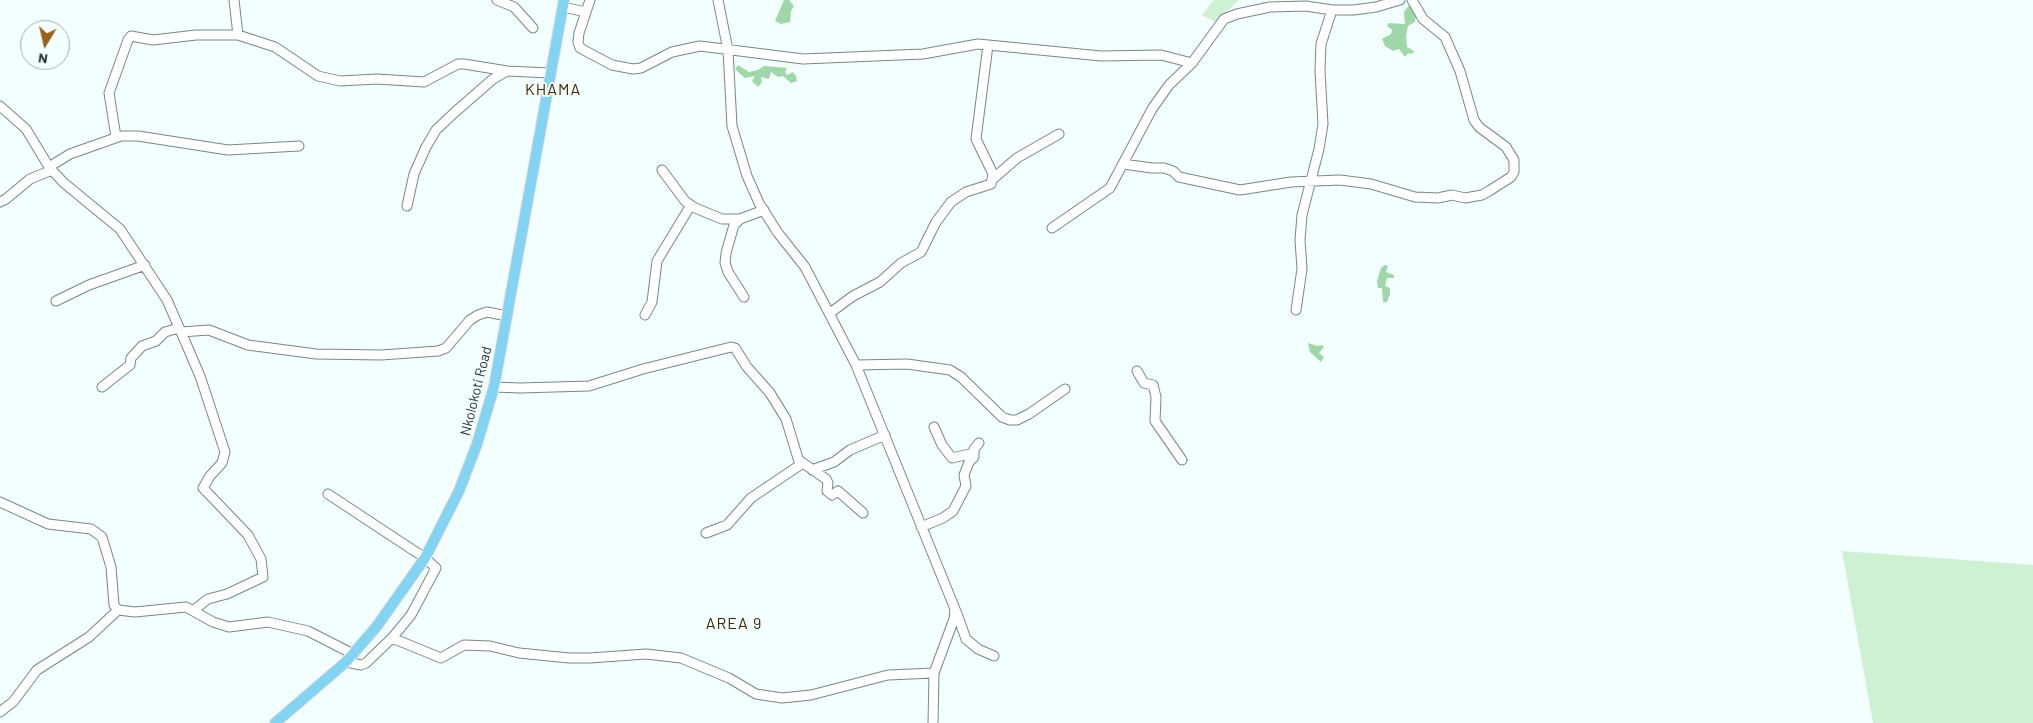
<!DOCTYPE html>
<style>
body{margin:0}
#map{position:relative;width:2033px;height:723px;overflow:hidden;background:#f3fefe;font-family:Barlow,sans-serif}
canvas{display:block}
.north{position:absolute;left:20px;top:20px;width:50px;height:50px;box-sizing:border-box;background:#f3fefe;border:1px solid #a3acac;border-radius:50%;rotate:189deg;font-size:14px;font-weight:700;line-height:20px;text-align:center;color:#2b3132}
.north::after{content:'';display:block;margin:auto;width:18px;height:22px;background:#976219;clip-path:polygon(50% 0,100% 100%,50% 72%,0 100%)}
</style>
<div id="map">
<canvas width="2033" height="723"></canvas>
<div class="north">N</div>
</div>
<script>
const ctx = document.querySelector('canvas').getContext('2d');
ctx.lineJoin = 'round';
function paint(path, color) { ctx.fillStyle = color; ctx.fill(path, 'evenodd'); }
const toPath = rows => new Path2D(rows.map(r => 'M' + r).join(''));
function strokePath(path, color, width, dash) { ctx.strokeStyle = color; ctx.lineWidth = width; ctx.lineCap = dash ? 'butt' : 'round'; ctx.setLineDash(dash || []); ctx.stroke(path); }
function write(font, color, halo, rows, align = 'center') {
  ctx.font = font + ' Barlow,sans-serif'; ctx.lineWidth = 4; ctx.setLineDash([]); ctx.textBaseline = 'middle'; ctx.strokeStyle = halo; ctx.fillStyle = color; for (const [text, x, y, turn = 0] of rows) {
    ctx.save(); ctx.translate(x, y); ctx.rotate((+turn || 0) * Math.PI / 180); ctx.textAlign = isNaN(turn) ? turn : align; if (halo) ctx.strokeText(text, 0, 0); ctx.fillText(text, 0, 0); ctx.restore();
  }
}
paint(toPath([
 [1214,0,1239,0,1216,22,1202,15],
 [1842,551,2033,565,2033,723,1873,723]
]), '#cdf1d2');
paint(toPath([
 [784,0,789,0,794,6,791,11,790,22,781,24,775,21],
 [1410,4,1416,10,1416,16,1415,22,1408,26,1406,37,1407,47,1414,51,1412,54,1408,53,1405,57,1399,49,1393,51,1385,46,1382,39,1391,34,1392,30,1387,26,1389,23,1405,24,1404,12],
 [738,65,749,72,758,70,764,66,787,68,785,72,787,75,793,72,796,76,797,81,791,83,783,76,778,77,771,72,769,79,761,77,762,82,758,87,752,81,755,76,745,78,735,69],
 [1385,265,1388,266,1386,272,1394,275,1394,278,1387,278,1385,286,1390,288,1390,294,1387,302,1383,302,1382,288,1378,288,1377,281,1381,268],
 [1308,343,1318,346,1322,345,1324,347,1319,353,1324,357,1321,362,1310,352]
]), '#9fd7a8');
const minor = toPath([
 [234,0,238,35],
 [497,0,514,7,533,28],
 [590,0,579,33,578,42,580,48,612,65,633,69,641,68,672,52,700,46,803,59,923,54,978,44,1101,56,1161,55,1192,63],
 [718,0,728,50,732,126,747,176,759,203,778,233,805,267,856,365,955,609,954,619,934,673,933,723],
 [563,7,586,12],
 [0,106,26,129,49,167,64,183,120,229,167,300,181,332,209,330,248,345,316,354,381,355,438,351,446,348,470,320,478,315,487,312,507,316],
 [116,137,109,93,128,40,131,36,153,40,196,35,238,35,275,47,318,76,340,81,377,79,424,82,458,64,464,64,507,71],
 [1123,164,1152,168,1164,168,1173,171,1179,177,1240,190,1291,182,1340,180,1371,184,1415,197,1438,198,1452,195,1465,198,1482,195,1489,191,1511,177,1514,172,1514,160,1506,147,1479,127,1474,120,1460,71,1445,37,1423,19,1412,0],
 [49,167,70,154,121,136,138,136,228,150,299,146],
 [662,170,685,201,695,208,722,219,740,219],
 [994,178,1017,158,1059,134],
 [0,202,6,199,30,179,52,170],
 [407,206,414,174,426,147,436,130,454,113,493,79,507,71,550,73],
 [1052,228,1110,188,1152,109,1169,85,1192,63,1224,19,1237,14,1270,7,1306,6,1332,10,1354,10,1376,7,1400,0],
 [744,297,728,272,725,263,726,253,734,225,740,219,764,210],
 [56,301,89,285,145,265],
 [1296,310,1302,269,1300,240,1302,215,1319,149,1323,124,1320,71,1321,44,1332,10],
 [830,313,853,296,880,282,901,263,921,252,936,222,951,202,966,192,991,184,993,174,976,139,988,45],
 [645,315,652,302,657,261,691,205],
 [181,332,200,376,225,452,222,463,210,476,203,488,248,535,261,559,263,577,227,594,208,599,194,610],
 [856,365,907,364,950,370,961,377,1002,417,1010,420,1017,420,1029,414,1065,389],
 [1137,371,1144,383,1153,385,1156,397,1155,421,1182,460],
 [102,387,130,365,131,358,142,346,156,341,165,332,179,328],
 [494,387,520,388,589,386,643,369,731,347,735,348,747,367,770,393,786,419,800,465,751,498,727,525,706,533],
 [934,427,942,445,952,458,974,453],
 [800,461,826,479,828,483,827,491,832,495,838,491,863,513],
 [812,470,834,462,850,450,885,435],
 [328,494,425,558,436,568,411,615,392,638,366,663,361,665,346,662],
 [0,502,48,524,91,529,102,537,111,567,114,605,118,610,135,612,186,607,213,622,229,627,268,622,308,631,353,654],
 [921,527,943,518,953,511,966,486,964,475,969,462,974,457,974,449,979,443],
 [956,611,966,639,978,649,994,656],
 [392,638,441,658,464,645,490,646,519,653,569,658,590,658,646,654,681,658,729,678,756,694,782,698,811,695,888,675,934,673],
 [0,712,13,702,37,670,89,637,118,610]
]);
const major = toPath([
 [275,723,346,662,377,626,425,558,459,491,477,444,494,387,564,0]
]);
strokePath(minor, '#778788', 11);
strokePath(major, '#d9dada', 12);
strokePath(minor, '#fff', 9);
strokePath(major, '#83d4f3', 10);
write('14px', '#2b3132', '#f3fefe', [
 ["Nkolokoti Road",476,391,-76]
]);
ctx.letterSpacing = '1px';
write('16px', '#402604', '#f3fefe', [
 ["KHAMA",553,90],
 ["AREA 9",734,624]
]);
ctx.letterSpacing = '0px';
</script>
